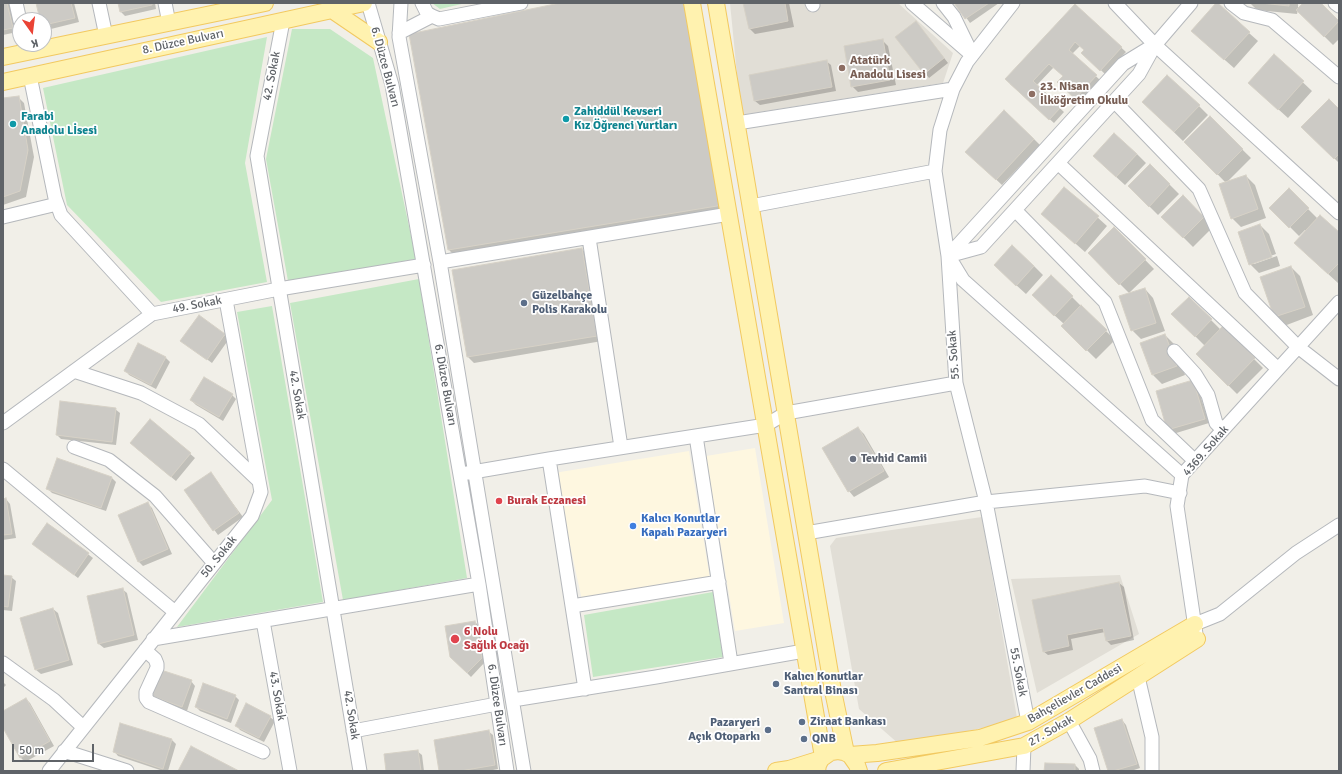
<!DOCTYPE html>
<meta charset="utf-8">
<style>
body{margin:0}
#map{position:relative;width:1342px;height:774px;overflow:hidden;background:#f1efe8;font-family:Signika,sans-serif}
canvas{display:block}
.frame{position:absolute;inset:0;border:4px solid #5f6368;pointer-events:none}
.north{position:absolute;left:12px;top:12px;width:40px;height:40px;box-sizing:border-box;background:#fff;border:1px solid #bfc1c3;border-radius:50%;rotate:166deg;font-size:11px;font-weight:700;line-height:16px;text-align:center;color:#5f6368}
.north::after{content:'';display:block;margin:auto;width:14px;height:18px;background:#ea4335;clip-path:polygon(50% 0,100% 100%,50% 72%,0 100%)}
.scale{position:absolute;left:12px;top:744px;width:82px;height:18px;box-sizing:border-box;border:2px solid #5f6368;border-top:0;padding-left:5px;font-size:12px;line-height:14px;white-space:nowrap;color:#5f6368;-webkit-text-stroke:3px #fff;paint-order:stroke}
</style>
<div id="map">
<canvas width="1342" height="774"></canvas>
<div class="frame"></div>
<div class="north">K</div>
<div class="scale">50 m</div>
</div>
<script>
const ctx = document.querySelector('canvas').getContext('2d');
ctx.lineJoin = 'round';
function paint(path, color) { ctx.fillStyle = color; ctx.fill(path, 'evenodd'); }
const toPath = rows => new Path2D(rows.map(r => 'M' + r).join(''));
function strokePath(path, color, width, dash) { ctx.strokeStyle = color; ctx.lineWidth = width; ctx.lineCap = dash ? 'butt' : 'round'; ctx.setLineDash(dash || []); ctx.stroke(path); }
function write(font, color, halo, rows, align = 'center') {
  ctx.font = font + ' Signika,sans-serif'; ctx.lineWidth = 3.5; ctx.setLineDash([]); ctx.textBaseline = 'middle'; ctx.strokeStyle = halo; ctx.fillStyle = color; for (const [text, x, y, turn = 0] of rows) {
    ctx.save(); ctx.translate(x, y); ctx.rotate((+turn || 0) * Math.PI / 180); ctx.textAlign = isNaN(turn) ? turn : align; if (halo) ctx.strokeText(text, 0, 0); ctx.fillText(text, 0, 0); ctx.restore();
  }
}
paint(toPath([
 [755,448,784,623,735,631,706,456],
 [689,451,710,579,582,600,554,473]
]), '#fef7e0');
paint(toPath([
 [730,3,898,3,953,53,943,83,741,115],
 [982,517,1017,718,1007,723,900,745,859,709,830,546,836,538],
 [1120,575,1139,634,1037,693,1011,579]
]), '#e1ded6');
paint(toPath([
 [432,3,466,3,440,9],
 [292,29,330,29,373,58,416,259,288,281,266,159],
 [267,37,245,163,267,282,161,302,67,205,43,88],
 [419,279,467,578,343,600,290,303],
 [272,306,323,602,177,627,272,500,237,312],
 [713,592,723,657,593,677,584,615]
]), '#c5e8c5');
paint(toPath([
 [3,3,10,3,17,32,3,35],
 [37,3,74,3,79,22,47,30,44,27,44,20,41,20],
 [119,3,155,3,156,9,125,16,121,12],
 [565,3,731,214,458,259,449,250],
 [744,3,789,3,794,27,755,34,749,28],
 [956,3,999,3,970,23],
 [1250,3,1298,3,1298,10,1304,3,1319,3,1339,22,1339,39,1333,45,1298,10,1297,14,1257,10],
 [1075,5,1126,52,1105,74,1083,53,1085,50,1080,46,1072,54,1100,80,1080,102,1063,87,1064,77,1054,67,1036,86,1064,112,1054,123,1010,84],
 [920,27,948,63,929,78,897,37],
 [1249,33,1258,41,1234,68,1201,39],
 [882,40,888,46,896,85,858,92,852,86],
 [1274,55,1312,91,1288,118,1258,91],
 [826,61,831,65,836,91,760,105,755,101,751,75],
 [18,97,24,103,34,157,26,197,3,205,3,99],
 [1199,106,1208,115,1183,141,1152,111],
 [1339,110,1339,163,1303,127],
 [1210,118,1251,158,1226,183,1186,142],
 [1034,139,1040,145,1002,185,972,157],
 [1137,154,1146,163,1125,185,1103,165],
 [1150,165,1179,194,1158,215,1129,186],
 [1246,176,1255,185,1266,218,1241,227,1232,218],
 [1065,188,1107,226,1085,252,1042,214],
 [1289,190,1318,219,1339,234,1339,281,1338,283,1304,252,1307,231,1305,230,1299,236,1271,208],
 [1183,197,1213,227,1193,247,1163,217],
 [1260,225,1269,234,1276,254,1254,262,1254,264,1277,256,1280,266,1259,273,1250,264],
 [1114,228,1154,269,1129,293,1089,253],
 [582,249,588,255,602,341,474,363,468,357],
 [1034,266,1043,275,1026,294,1004,274],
 [1291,267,1300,276,1313,315,1284,326,1275,317],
 [1145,289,1153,298,1165,331,1141,339,1132,330],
 [1072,297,1115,340,1096,359,1062,326,1064,324,1042,304],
 [1173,314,1211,320,1221,330,1223,328,1263,368,1237,394,1197,354,1205,346],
 [224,335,229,339,212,363,182,341],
 [1165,335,1174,344,1185,375,1162,384,1153,375],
 [139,344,166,358,170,362,156,389,129,375,125,370],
 [1197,385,1209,423,1173,434,1157,392],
 [232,395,236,399,223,421,196,405,191,400],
 [115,409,120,413,116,445,61,439,57,435],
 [150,420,195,458,176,481,136,448],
 [858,428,864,434,889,477,854,497,849,491],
 [210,473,243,517,218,535,186,491],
 [112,478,116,482,106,511,52,493,48,489],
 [6,499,10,504,16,538,3,540,3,500],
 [148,504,152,508,172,554,143,566,139,562,119,516],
 [48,524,93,558,78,578,33,544],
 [3,576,11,577,16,581,12,611,3,610],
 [1119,583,1124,587,1134,640,1111,645,1107,641,1105,632,1071,639,1073,650,1048,655,1043,651],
 [122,589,127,593,138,640,104,648,99,644,88,597],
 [53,609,58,613,73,665,41,674,36,670,21,618],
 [475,622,479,626,485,662,471,677,451,657],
 [191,681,195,686,187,711,157,700,153,696],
 [3,682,6,685,3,688],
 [235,696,239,700,231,723,200,711,196,707],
 [26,699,30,703,54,746,25,762,21,758,3,726,3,712],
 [270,717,275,721,264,742,240,730,236,725],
 [1122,720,1126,725,1140,768,1131,771,1109,771],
 [121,724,172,740,176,744,168,771,163,771,118,756,114,751],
 [488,731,493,735,498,769,488,771,440,771],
 [417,751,422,755,424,771,387,771],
 [1075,765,1079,769,1079,771,1045,771]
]), '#0003');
const building = toPath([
 [3,3,7,3,13,28,3,30,3,3],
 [36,3,71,3,75,18,44,25,44,20,40,20,36,3],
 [118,3,152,3,152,5,120,12,118,3],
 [560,3,687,3,723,205,448,250,409,34,560,3],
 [743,3,785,3,788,21,749,29,743,3],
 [954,3,989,3,965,19,954,3],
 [1216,3,1218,3,1250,32,1224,60,1191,31,1216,3],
 [1261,3,1289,3,1289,6,1261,3],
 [1303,3,1321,3,1339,21,1324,37,1296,10,1303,3],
 [1075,4,1122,47,1100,71,1081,53,1084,50,1075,42,1069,50,1097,75,1075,99,1057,82,1063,76,1049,64,1033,81,1061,107,1049,120,1005,79,1075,4],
 [916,21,944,58,924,74,895,37,916,21],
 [883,39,890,80,851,87,844,46,883,39],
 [1274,54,1304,81,1278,110,1248,83,1274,54],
 [827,60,832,87,754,101,749,75,827,60],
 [1167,75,1200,105,1174,132,1142,102,1167,75],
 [19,96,28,150,20,191,3,197,3,98,19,96],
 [1329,99,1339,109,1339,154,1334,159,1301,127,1329,99],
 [1004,110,1034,139,996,180,965,152,1004,110],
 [1210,116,1243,149,1217,175,1184,142,1210,116],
 [1114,133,1137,154,1116,177,1093,156,1114,133],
 [1150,164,1170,184,1149,207,1128,186,1150,164],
 [1246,175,1258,209,1231,219,1219,184,1246,175],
 [1064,187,1099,216,1075,244,1041,214,1064,187],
 [1289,188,1309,208,1289,228,1269,208,1289,188],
 [1183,195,1204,217,1183,238,1161,217,1183,195],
 [1320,215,1339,232,1339,263,1328,274,1294,243,1320,215],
 [1260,224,1272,257,1249,265,1238,232,1260,224],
 [1114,227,1146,259,1119,285,1088,253,1114,227],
 [1012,245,1034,266,1016,286,994,265,1012,245],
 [582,248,597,336,467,357,452,270,582,248],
 [1291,266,1305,307,1274,317,1260,277,1291,266],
 [1051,275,1073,296,1054,316,1032,295,1051,275],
 [1145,288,1156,323,1131,331,1119,296,1145,288],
 [1189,297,1212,319,1195,337,1171,314,1189,297],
 [1081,305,1107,330,1086,351,1061,326,1081,305],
 [199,315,225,334,207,360,180,341,199,315],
 [1223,326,1255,358,1228,386,1196,354,1223,326],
 [1165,334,1177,366,1152,375,1140,343,1165,334],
 [138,343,166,357,151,385,124,371,138,343],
 [204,377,233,394,219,417,190,400,204,377],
 [1193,380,1205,419,1167,430,1156,391,1193,380],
 [60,401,116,408,112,442,56,435,60,401],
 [150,419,191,453,171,477,130,443,150,419],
 [858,427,884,471,848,492,822,448,858,427],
 [57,458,112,477,101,508,46,489,57,458],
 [211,472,239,513,213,531,184,490,211,472],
 [6,498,12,534,3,535,3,499,6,498],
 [148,502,168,549,138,562,118,515,148,502],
 [47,523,89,553,74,575,32,544,47,523],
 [3,575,12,576,8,607,3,606,3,575],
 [1119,582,1131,636,1106,641,1103,628,1067,635,1069,646,1043,652,1032,600,1119,582],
 [123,588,134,635,98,644,87,596,123,588],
 [53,608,69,660,35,670,20,618,53,608],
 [475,621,482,658,467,673,450,657,445,626,475,621],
 [161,670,192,680,182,707,152,696,161,670],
 [203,683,236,695,227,719,195,707,203,683],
 [26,698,50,741,20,758,3,728,3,711,26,698],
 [246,703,271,716,259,738,235,726,246,703],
 [1122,719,1137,764,1113,771,1108,771,1094,728,1122,719],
 [120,723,172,739,163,769,113,752,120,723],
 [489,730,495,765,460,771,439,771,434,740,489,730],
 [191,746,239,771,178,771,191,746],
 [418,750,421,771,386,771,384,754,418,750],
 [1045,763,1075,764,1075,771,1044,771,1045,763]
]);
paint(building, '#cccac5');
strokePath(building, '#d6d1c6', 1);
const minor = toPath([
 [16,3,20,21],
 [99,3,106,36],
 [165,3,169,23],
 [368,3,392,85,479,584,507,771],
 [401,3,399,37,440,262,524,771],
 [422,3,427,13,432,16,439,19,521,3],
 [812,3,813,5],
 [912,3,972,55],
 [943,3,954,17,970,50],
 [1013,3,967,62,953,89,940,130,935,171,948,256,956,383,986,502,1028,722],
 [1115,3,1155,45,1339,213],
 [1231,3,1244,13,1272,20,1339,77],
 [1335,3,1339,6],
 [283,21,257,156,360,771],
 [399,33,432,16],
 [30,76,55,198,61,215,152,314],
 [1114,101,1199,189,1245,293,1298,347,1339,379],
 [737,123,953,89],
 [1058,163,1278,369],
 [751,206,935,171],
 [1015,210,1105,302,1152,420,1195,461],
 [3,217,57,204],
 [589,238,621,447],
 [948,256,981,247,1139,74,1155,45,1191,3],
 [948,256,1123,64,1154,45],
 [949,257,963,280,1182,475],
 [440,262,729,214],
 [1174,351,1195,374,1208,395,1216,423,1223,430],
 [74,371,141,393,199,424,259,481],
 [3,423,152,314,279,289,424,265],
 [696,436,731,663],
 [74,447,109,460,155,496,214,563],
 [549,459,585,689],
 [3,469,175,612],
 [467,473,549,459,766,425,786,413,956,383],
 [806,533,986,502,1145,486,1180,493],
 [572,606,719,582],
 [263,621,290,771],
 [1195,624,1220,614,1296,553,1339,525],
 [1196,634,1177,506,1182,475,1339,302],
 [153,639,479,584],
 [145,650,155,659,157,664,157,668,146,692,146,698,149,702,263,752],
 [3,663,54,700,83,727],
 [1138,677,1152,737,1152,771],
 [513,700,656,677,804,651],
 [1069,721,1090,759,1093,771],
 [353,731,497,704],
 [64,751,127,771],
 [49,771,252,516,261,492,226,300],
 [1023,771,1024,746]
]);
const major = toPath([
 [692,3,823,757],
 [716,3,833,691,846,753],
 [332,10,379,42],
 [3,57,265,3],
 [3,82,364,3],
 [850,755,877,753,980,738,1028,722,1195,624],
 [776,771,789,769,821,759],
 [817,771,818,765,821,759,831,752,838,751,844,752,850,755,857,765,859,771],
 [886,771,1024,746,1069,721,1197,639]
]);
strokePath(minor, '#b5b8bc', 15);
strokePath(major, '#f2c960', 18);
strokePath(minor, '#fff', 13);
strokePath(major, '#fff2af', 16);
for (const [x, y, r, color] of [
 [842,68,4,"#8d6e63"],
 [1032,94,4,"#8d6e63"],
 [566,119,4,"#0f9aa8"],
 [13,124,4,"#0f9aa8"],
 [524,303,4,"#5c6f8a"],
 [853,459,4,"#6b7280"],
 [499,501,4,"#e0444e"],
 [633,526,4,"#3f7fe0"],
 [455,639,5,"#e0444e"],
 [776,684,4,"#5c6f8a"],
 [802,722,4,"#5c6f8a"],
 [768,730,4,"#5c6f8a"],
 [804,739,4,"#5c6f8a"]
]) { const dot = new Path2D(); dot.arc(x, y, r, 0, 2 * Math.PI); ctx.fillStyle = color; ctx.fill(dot); strokePath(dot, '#fff', 1.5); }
write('12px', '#5f6368', '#fff', [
 ["8. Düzce Bulvarı",183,42,-12],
 ["6. Düzce Bulvarı",385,67,75],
 ["42. Sokak",272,76,-79],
 ["49. Sokak",197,305,-11],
 ["55. Sokak",954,355,-94],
 ["6. Düzce Bulvarı",445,385,80],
 ["42. Sokak",297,395,80],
 ["4369. Sokak",1206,451,-49],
 ["50. Sokak",219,557,-51],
 ["55. Sokak",1018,672,79],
 ["Bahçelievler Caddesi",1075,694,-30],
 ["43. Sokak",277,696,80],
 ["6. Düzce Bulvarı",497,705,82],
 ["42. Sokak",351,715,81],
 ["27. Sokak",1051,731,-30]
]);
write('bold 12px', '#785e54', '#fff', [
 ["Atatürk",850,61],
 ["Anadolu Lisesi",850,75],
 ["23. Nisan",1040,87],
 ["İlköğretim Okulu",1040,101]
], 'left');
write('bold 12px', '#0d838f', '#fff', [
 ["Zahiddül Kevseri",574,112],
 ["Kız Öğrenci Yurtları",574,126],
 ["Farabi",21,117],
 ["Anadolu Lİsesi",21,131]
], 'left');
write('bold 12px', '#4e5e75', '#fff', [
 ["Güzelbahçe",532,296],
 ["Polis Karakolu",532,310],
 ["Kalıcı Konutlar",784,677],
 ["Santral Binası",784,691],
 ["Ziraat Bankası",810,722],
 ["Pazaryeri",760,723,"right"],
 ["Açık Otoparkı",760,737,"right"],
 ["QNB",812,739]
], 'left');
write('bold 12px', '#5b616d', '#fff', [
 ["Tevhid Camii",861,459]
], 'left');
write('bold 12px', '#be3a42', '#fff', [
 ["Burak Eczanesi",507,501],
 ["6 Nolu",464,632],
 ["Sağlık Ocağı",464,646]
], 'left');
write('bold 12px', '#366cbe', '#fff', [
 ["Kalıcı Konutlar",641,519],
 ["Kapalı Pazaryeri",641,533]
], 'left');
</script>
